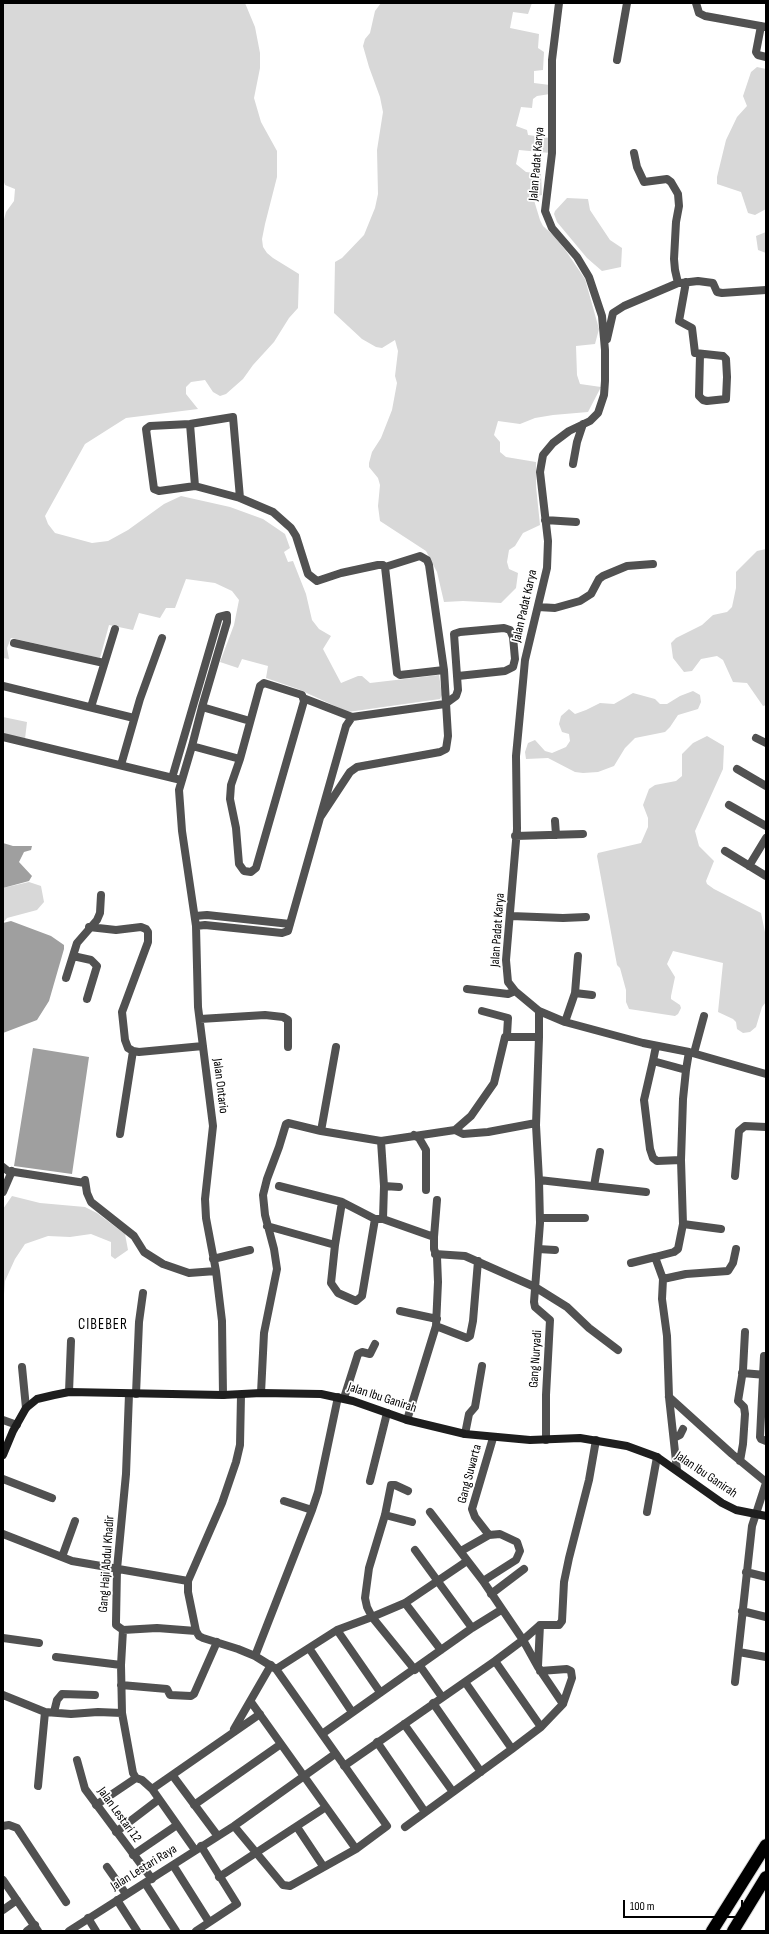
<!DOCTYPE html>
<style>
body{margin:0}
#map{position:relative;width:769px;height:1934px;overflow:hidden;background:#fff;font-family:"Sofia Sans Condensed",sans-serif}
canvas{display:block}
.frame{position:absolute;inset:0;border:4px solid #000;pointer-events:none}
.scale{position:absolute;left:623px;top:1900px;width:120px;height:18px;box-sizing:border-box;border:2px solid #000;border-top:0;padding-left:5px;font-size:12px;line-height:14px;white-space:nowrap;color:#000;-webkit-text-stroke:3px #fff;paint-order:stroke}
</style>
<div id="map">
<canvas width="769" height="1934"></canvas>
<div class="frame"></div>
<div class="scale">100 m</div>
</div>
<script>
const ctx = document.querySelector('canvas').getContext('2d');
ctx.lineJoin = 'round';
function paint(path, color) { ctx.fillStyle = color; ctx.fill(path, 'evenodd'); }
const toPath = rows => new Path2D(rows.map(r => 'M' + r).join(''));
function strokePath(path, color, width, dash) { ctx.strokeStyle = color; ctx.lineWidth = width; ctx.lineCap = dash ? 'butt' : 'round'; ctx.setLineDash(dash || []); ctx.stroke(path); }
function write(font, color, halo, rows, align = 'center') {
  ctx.font = font + ' "Sofia Sans Condensed",sans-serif'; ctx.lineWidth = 3.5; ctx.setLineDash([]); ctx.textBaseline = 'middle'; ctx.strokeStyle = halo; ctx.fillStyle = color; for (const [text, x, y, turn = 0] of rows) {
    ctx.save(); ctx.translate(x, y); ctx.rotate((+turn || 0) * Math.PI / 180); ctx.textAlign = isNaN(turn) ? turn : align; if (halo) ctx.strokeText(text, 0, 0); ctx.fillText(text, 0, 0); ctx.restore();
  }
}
paint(toPath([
 [3,3,245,3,255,27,260,53,260,68,254,98,261,122,277,151,277,177,265,224,262,239,263,247,267,253,273,258,299,274,298,308,289,318,274,342,253,365,243,379,226,394,220,396,213,392,205,380,191,382,186,387,186,394,198,409,126,418,85,444,45,516,48,524,55,533,92,543,108,541,128,530,164,504,181,496,230,507,263,519,285,534,290,548,284,552,288,562,293,561,306,594,312,620,319,629,331,636,323,649,341,683,358,676,362,676,370,683,439,675,442,695,440,699,348,712,298,689,266,678,268,666,242,659,238,668,220,662,234,625,239,600,232,591,215,583,186,579,175,608,166,608,160,618,139,613,133,630,109,625,100,658,11,638,7,648,9,659,3,658,3,223,6,212,14,201,15,189,5,185,3,179],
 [381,3,532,3,528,14,513,12,510,28,539,34,538,48,544,52,543,70,534,71,534,83,550,85,550,94,537,96,533,99,532,108,521,107,516,126,527,130,528,135,550,138,550,153,519,150,516,164,526,172,541,174,542,195,533,197,540,220,543,226,554,236,566,251,585,279,599,329,595,344,576,346,577,375,580,384,601,387,588,412,553,415,535,418,520,424,498,421,494,435,500,442,500,452,506,457,536,462,536,486,540,525,523,533,515,546,509,550,507,562,509,569,518,573,516,588,501,603,463,601,444,602,437,572,426,551,380,521,378,506,380,485,378,478,369,467,369,463,372,452,381,438,392,410,397,383,395,376,398,351,395,340,382,348,376,347,362,339,334,313,335,262,342,258,364,235,375,208,378,194,377,150,383,112,380,97,369,67,363,46,365,39,370,33,375,11],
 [757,67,766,69,766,209,755,215,748,213,741,192,717,184,717,177,726,140,737,117,747,106,743,96,751,72],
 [567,198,588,199,590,210,610,240,622,248,621,267,602,271,587,258,557,222,554,214,555,211],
 [766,232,766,253,758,250,756,236],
 [766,549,766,705,763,706,747,683,733,682,723,660,717,656,701,659,692,671,684,672,673,658,671,643,676,638,702,625,713,615,727,612,732,607,736,588,736,572,757,551],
 [693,691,700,695,701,702,698,709,678,715,670,727,665,732,635,738,625,748,614,766,598,772,583,773,575,772,548,758,526,759,525,752,528,743,535,740,545,751,552,753,566,747,570,741,569,734,562,732,559,724,561,716,569,709,575,714,586,710,600,703,614,704,633,693,655,699,660,704,667,704,680,696],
 [3,717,27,722,25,739,3,734],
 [707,736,724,746,723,769,695,831,699,846,714,861,706,881,707,884,714,889,761,913,766,937,766,1002,762,1007,756,1027,750,1032,743,1033,737,1029,736,1022,733,1019,718,1012,723,963,673,951,667,964,675,977,671,996,671,999,680,1005,681,1008,678,1014,675,1016,629,1009,626,1002,626,990,620,968,617,965,597,856,598,853,641,843,648,827,648,818,643,805,649,789,655,785,676,781,682,776,682,754,693,743],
 [29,882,41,886,44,902,37,910,7,918,3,923,3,888],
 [12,1196,40,1203,85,1207,97,1213,125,1234,128,1250,115,1259,111,1256,111,1242,91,1234,70,1237,48,1236,25,1244,15,1259,5,1281,3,1308,3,1209]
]), '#d8d8d8');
paint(toPath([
 [3,843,13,846,32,846,31,850,24,852,19,862,32,876,29,881,3,888],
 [11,921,51,936,64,945,64,949,49,1001,37,1020,3,1033,3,923],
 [33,1048,89,1057,72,1174,14,1166]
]), '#9f9f9f');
const motorway = toPath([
 [712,1931,766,1845],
 [733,1931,766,1877]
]);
strokePath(motorway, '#dbdbdb', 14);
strokePath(toPath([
 [559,3,552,60,552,153,545,211,552,228,577,257,589,277,602,316,605,350,605,381,604,395,598,413,590,421,569,431,553,443,543,455,540,472,548,541,547,568,525,660,523,682,516,756,517,829,506,960,508,982,515,991,539,1011,565,1022,643,1043,689,1052,766,1074],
 [696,3,699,13,705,16,766,27],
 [761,26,756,52,758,55,766,57],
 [617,60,627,3],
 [686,282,679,321,692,328,695,353,723,356,726,359,727,377,726,399,707,401,703,400,699,396,700,355],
 [681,283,698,281,713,283,717,292,722,293,766,290],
 [607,339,613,313,624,306,678,283,675,270,674,259,676,222,679,206,678,194,671,182,667,179,644,182,637,167,634,153],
 [190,424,195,486],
 [573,464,577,442,583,424],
 [240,498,233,417,190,424,150,426,146,429,154,489,159,491,195,486,240,498,273,512,291,528,296,536,308,574,317,581,341,573,378,565,383,565,385,567,420,556,427,560,429,565,444,670,448,736,446,749,440,752,357,767,350,772,321,816],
 [545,520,576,522],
 [385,567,397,673,400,675,444,670],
 [538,607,555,608,580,601,591,594,599,579,603,576,627,566,653,564],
 [14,643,104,663],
 [3,686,134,718],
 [91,707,115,629],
 [202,707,250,721],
 [3,737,177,779],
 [756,738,766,743],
 [192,746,240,759,260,686,264,683,302,695,303,698,352,717,445,704,456,696,458,690,454,634,460,632,504,628,510,630,513,637,515,659,513,667,505,671,458,676],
 [240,759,231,785,230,799,236,828,239,864,244,871,251,872,256,868,304,701,303,698],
 [121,765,140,699,162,638],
 [737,769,766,786],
 [172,778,219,617,227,615,227,622,202,707,192,746,179,790,182,831,196,926,198,1007,213,1126,205,1199,206,1218,216,1271,222,1321,223,1395],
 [729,805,766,826],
 [555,821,556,835],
 [515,836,583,834],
 [725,851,766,876],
 [749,866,766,838],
 [195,916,207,915,290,924],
 [511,916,563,918,586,917],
 [196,926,205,925,282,933,288,931,346,726,352,717],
 [89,927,116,930,141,927,146,929,148,932,148,942,122,1012,125,1040,128,1048,133,1051,139,1052,203,1046],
 [73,956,91,960,97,966,87,999],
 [66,978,77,943,97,920,100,913,101,895],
 [467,989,508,994,515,991],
 [575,993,592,995],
 [482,1011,508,1018,507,1035],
 [200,1019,265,1015,283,1017,288,1020,288,1047],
 [565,1022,575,993,578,956],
 [539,1037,536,1125,539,1180,540,1223,534,1302,535,1307,550,1320,546,1395,546,1440],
 [694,1053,704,1016],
 [653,1061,656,1046],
 [455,1130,463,1134,488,1132,536,1123],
 [321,1131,336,1047],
 [120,1134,133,1051],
 [414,1135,419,1138,426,1150,426,1190],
 [381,1141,384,1186,383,1219],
 [681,1160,683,1099,686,1070],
 [3,1167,8,1171,85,1183],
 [735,1176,739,1131,745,1126,766,1127],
 [85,1180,87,1193,91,1202,134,1236,144,1252,163,1264,189,1273,216,1271],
 [539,1180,646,1192],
 [279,1186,342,1202,375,1219,383,1219,434,1237,434,1249,437,1257,438,1282,436,1326,407,1420],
 [384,1186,399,1187],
 [594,1186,600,1152],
 [3,1192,12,1171],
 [342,1202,335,1245,331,1283,338,1293,356,1301,362,1296,375,1219],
 [540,1218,585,1218],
 [683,1224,721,1229],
 [267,1226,335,1245],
 [434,1237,437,1200],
 [538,1249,555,1250],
 [435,1254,465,1256,535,1287,567,1307,589,1328,618,1350],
 [213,1259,250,1250],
 [631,1263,655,1257],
 [663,1279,686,1274,728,1271,733,1263,736,1249],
 [400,1311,437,1319],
 [436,1326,467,1338,470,1336,473,1321,478,1261],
 [764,1356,760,1437,761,1439,766,1441],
 [22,1367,26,1408],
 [742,1373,766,1375],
 [69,1392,71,1341],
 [261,1393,264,1333,277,1269,274,1249,265,1215,263,1195,267,1179,279,1147,286,1124,288,1123,321,1131,381,1141,455,1130,471,1116,494,1083,505,1037,539,1037,539,1011],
 [129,1394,126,1474,117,1569,116,1622,116,1625,123,1630,121,1665,122,1713,133,1773,136,1778],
 [136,1394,139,1322,143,1293],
 [669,1397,732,1454,766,1482],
 [344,1398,358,1354,362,1352,370,1354,375,1344],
 [3,1420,17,1425],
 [465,1434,469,1414,475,1407,482,1366],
 [674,1438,680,1435,683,1429],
 [740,1461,743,1444,745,1414,744,1407,738,1401,743,1370,745,1332],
 [677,1470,669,1397,667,1336,662,1299,663,1279,655,1257,674,1252,678,1249,683,1224,681,1160,657,1161,653,1158,650,1149,644,1100,653,1061,686,1070,689,1052],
 [3,1479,52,1498],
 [370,1481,387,1413],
 [408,1491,395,1485,391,1485,385,1515,369,1568,365,1598,367,1607,372,1617,415,1670],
 [284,1501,312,1510],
 [430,1512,483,1581,523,1640,538,1667,563,1704],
 [647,1512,657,1457],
 [385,1515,412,1522],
 [3,1534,72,1561,188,1581],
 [489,1535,475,1517,472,1509,493,1438],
 [415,1550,472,1628],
 [461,1551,489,1535,500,1534,517,1542,520,1551,516,1560,483,1581],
 [62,1557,75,1521],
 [746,1572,766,1577],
 [491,1594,524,1569],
 [405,1603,441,1650],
 [742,1611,766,1617],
 [123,1630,157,1628,196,1631],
 [337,1630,380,1692],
 [3,1638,39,1643],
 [309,1648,352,1712],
 [739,1652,766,1657],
 [255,1656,312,1510,318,1492,338,1397],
 [56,1657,121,1665],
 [495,1661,541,1727],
 [420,1666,442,1697],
 [538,1666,540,1625],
 [276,1669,337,1630,372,1617,405,1603,467,1561],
 [465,1682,512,1749],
 [735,1682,752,1526,766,1483],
 [121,1685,167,1689,170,1695,191,1696,194,1694,217,1642],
 [3,1695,45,1712,71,1714,98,1712,122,1713],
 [251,1702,356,1849],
 [433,1703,481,1772],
 [54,1712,57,1700,62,1694,95,1695],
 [404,1724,453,1792],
 [234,1729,271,1665],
 [322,1734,472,1628,501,1610],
 [377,1742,425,1812],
 [77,1760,85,1789,152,1879],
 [344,1766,495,1661,523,1640,540,1625,559,1625,562,1621,564,1582,569,1558,589,1480,596,1440],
 [173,1776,217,1835],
 [136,1778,142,1780,152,1789,195,1850],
 [38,1786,45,1712],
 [152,1789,260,1714],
 [96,1805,136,1778],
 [194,1805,281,1744],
 [3,1826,9,1825,17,1828,66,1902],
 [234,1826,283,1885,290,1886,356,1849,387,1826,276,1669,255,1656,238,1649,203,1638,199,1636,196,1631,188,1592,188,1581,222,1503,236,1462,240,1445,241,1395],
 [297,1827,323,1866],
 [405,1827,512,1749,541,1727,563,1704,572,1678,571,1671,567,1669,540,1671],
 [116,1832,158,1800],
 [133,1855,177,1825],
 [173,1865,209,1922],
 [107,1867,126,1894],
 [219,1877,326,1807],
 [3,1880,38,1931],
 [145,1883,176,1931],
 [117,1900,137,1931],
 [3,1910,17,1900],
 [88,1918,96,1931],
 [27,1931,35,1925],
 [69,1931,234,1826,335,1754],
 [196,1931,237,1904,201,1846]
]), '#515151', 8);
strokePath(toPath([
 [3,1455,13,1431,26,1408,37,1399,54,1395,69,1392,223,1395,261,1393,321,1394,353,1401,407,1420,465,1434,530,1440,580,1438,627,1446,657,1457,722,1503,736,1510,766,1516]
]), '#1e1e1e', 8);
strokePath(motorway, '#000', 12);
write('13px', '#000', '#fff', [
 ["Jalan Padat Karya",537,164,-85],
 ["Jalan Padat Karya",525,606,-77],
 ["Jalan Padat Karya",498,930,-86],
 ["Jalan Ontario",220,1086,83],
 ["Gang Nuryadi",536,1359,-86],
 ["Jalan Ibu Ganirah",382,1398,18],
 ["Gang Suwarta",470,1474,-75],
 ["Jalan Ibu Ganirah",706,1475,34],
 ["Gang Haji Abdul Khadir",107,1564,-86],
 ["Jalan Lestari 12",119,1815,54],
 ["Jalan Lestari Raya",144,1868,-32]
]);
ctx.letterSpacing = '1px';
write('15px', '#000', '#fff', [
 ["CIBEBER",103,1325]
]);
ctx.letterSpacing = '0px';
</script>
